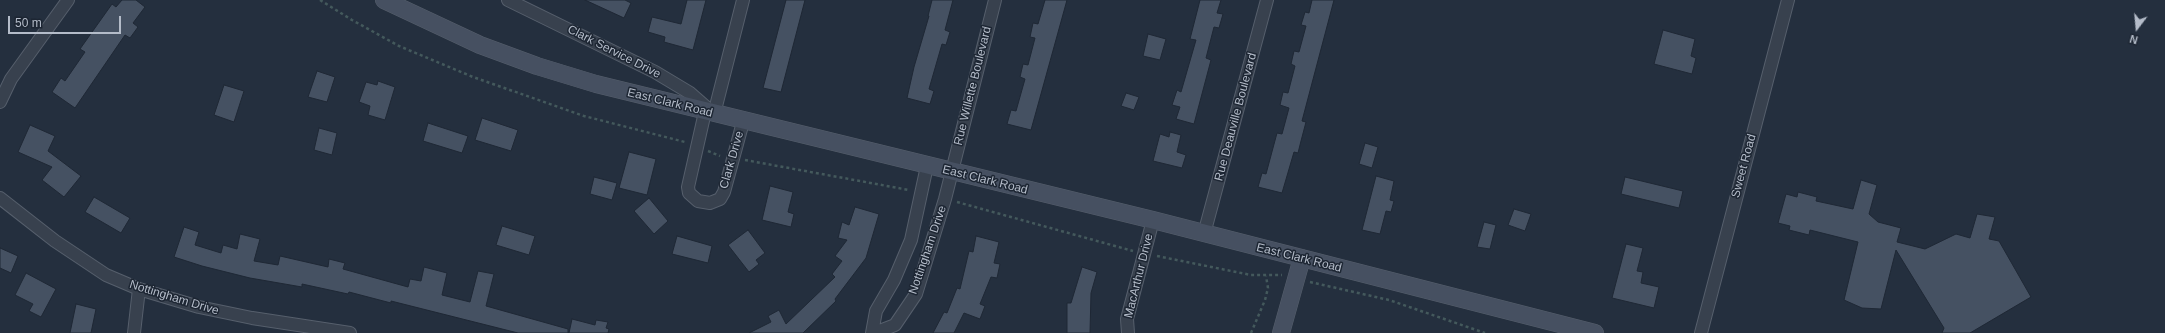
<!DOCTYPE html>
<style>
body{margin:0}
#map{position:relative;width:2165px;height:333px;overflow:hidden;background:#242f3e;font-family:Helvetica,sans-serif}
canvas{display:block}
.north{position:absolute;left:2117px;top:8px;width:40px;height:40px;-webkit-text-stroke:3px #1d2633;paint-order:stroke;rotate:196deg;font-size:11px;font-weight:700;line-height:16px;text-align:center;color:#b4bcc9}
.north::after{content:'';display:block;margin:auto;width:14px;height:18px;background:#b4bcc9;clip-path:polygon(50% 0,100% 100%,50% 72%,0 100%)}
.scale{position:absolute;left:8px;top:16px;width:113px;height:18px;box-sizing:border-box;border:2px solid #b4bcc9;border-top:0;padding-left:5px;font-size:12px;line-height:14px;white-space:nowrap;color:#b4bcc9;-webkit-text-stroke:3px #1d2633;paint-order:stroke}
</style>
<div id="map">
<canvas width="2165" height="333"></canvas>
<div class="north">N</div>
<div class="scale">50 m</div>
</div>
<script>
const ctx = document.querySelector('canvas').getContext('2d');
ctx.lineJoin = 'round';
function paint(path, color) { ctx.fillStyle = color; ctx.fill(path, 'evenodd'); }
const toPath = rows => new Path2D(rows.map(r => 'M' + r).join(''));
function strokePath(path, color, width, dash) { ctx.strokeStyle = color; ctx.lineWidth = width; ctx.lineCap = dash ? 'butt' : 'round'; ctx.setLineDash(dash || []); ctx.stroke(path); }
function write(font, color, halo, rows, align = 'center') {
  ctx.font = font + ' Helvetica,sans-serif'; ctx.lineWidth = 3; ctx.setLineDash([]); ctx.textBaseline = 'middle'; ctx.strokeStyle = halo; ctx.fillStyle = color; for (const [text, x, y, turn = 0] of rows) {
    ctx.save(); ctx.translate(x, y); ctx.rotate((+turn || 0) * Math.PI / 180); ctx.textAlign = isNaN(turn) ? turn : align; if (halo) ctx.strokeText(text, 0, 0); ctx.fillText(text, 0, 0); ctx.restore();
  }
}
const building = toPath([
 [122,0,136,0,145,7,133,23,138,27,130,38,125,35,75,108,52,92,61,78,65,81,85,52,80,49,112,4,116,7,122,0],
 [585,0,625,0,631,3,624,18,585,0],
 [687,0,706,0,693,50,664,42,665,37,648,32,652,17,681,24,687,0],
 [786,0,805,0,781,92,763,88,786,0],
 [932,0,953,0,945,30,950,32,946,45,942,44,929,89,934,91,930,104,907,98,914,67,929,16,928,16,932,0],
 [1045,0,1067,0,1031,130,1007,124,1011,110,1016,111,1025,79,1020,77,1023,64,1028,65,1035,38,1030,37,1033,23,1038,24,1045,0],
 [1200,0,1221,0,1217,13,1223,14,1219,28,1214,27,1206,58,1211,60,1194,124,1176,119,1180,107,1172,105,1177,90,1181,92,1196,40,1190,39,1200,0],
 [1312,0,1334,0,1302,121,1306,122,1301,141,1298,153,1294,152,1282,193,1258,187,1262,173,1266,174,1277,133,1282,134,1289,108,1280,105,1283,92,1288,93,1295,66,1291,64,1294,51,1299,52,1306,26,1301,25,1305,12,1309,13,1312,0],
 [1663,30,1695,39,1691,56,1696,58,1692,74,1654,64,1663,30],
 [1148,34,1166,39,1160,60,1143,56,1148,34],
 [317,71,335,77,327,102,308,97,317,71],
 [378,81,395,87,385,120,368,115,370,106,359,102,366,82,377,85,378,81],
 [224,85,244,91,234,122,214,115,224,85],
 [1126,93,1139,97,1134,110,1121,106,1126,93],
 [482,118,518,130,511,151,475,140,482,118],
 [428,123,468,136,462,153,423,141,428,123],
 [30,125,55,136,48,151,81,176,64,197,42,180,52,167,18,152,30,125],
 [319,128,337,133,332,155,314,150,319,128],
 [1170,132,1181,135,1177,152,1186,155,1182,168,1153,161,1160,134,1169,137,1170,132],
 [1365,143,1378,147,1372,168,1359,164,1365,143],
 [629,152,656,159,647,195,619,188,629,152],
 [1376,176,1394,181,1390,200,1394,201,1391,212,1386,211,1380,234,1362,230,1376,176],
 [594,177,617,183,612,200,590,194,594,177],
 [1625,177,1683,191,1679,208,1621,194,1625,177],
 [1861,180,1877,185,1869,214,1878,222,1901,228,1897,242,1925,249,1956,234,1970,238,1977,214,1995,217,1989,239,1999,241,2031,297,1970,333,1942,333,1944,328,1896,250,1881,309,1862,308,1844,300,1858,242,1810,230,1809,235,1789,230,1790,226,1778,223,1786,194,1797,197,1798,192,1817,197,1816,201,1853,209,1861,180],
 [770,186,793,192,788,212,794,214,791,227,762,220,770,186],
 [94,197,130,218,121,233,85,212,94,197],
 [649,198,668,221,654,234,634,211,649,198],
 [855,207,879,214,866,258,835,299,836,301,803,333,749,333,771,322,768,316,779,310,786,324,835,277,832,274,842,261,835,256,847,240,838,238,842,222,849,225,855,207],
 [1514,209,1531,214,1525,231,1508,225,1514,209],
 [1484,222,1496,225,1490,249,1477,247,1484,222],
 [502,226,535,236,529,255,496,245,502,226],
 [184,227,199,232,195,245,221,253,223,245,237,249,240,234,260,239,254,261,278,265,280,256,328,267,329,259,345,263,343,269,408,287,410,279,421,281,424,267,447,273,442,295,470,302,478,271,494,274,486,306,568,329,568,333,518,333,391,301,391,303,349,292,348,294,302,284,302,287,250,278,202,266,174,257,184,227],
 [748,230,765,253,756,260,759,264,749,272,728,245,748,230],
 [677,236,712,246,708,263,672,254,677,236],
 [976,236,999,242,994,263,1000,264,997,278,991,277,980,304,985,306,980,319,964,313,954,333,933,333,944,312,947,313,957,288,960,289,969,251,973,252,976,236],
 [1626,244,1643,248,1637,271,1643,272,1641,283,1659,287,1654,308,1612,298,1626,244],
 [0,248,18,256,11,273,0,268,0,248],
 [1082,267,1097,272,1091,293,1090,333,1067,333,1067,303,1071,303,1082,267],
 [26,273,56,289,41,317,29,311,33,304,15,295,26,273],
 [76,304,96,309,91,333,70,333,76,304],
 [572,319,595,325,596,320,608,322,606,328,609,329,608,333,569,333,572,319]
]);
paint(building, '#455162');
strokePath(building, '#1f2835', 1);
const street = toPath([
 [508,0,655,72,690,93,714,114,743,0],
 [0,102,11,79,68,0],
 [705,112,688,187,689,193,698,201,710,203,720,199,724,192,743,122],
 [0,198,55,241,106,275,139,289,199,307,252,318,350,333],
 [1204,234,1267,0],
 [134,333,139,289],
 [872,333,876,311,894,280,911,240,927,166],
 [874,333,895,325,916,294,945,199,995,0],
 [1128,333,1127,319,1153,220],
 [1701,333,1788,0]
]);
const secondary = toPath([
 [384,0,480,45,537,66,596,84,1153,220,1595,333],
 [1281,333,1302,258]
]);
strokePath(street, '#565f6c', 14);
strokePath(secondary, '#565f6c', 18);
strokePath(toPath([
 [320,0,352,20,399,46,473,77,584,116,685,142],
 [708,151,720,156],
 [745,160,909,190],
 [957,202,1133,251],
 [1157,256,1251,275,1282,275],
 [1310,282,1389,300,1485,333],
 [1251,333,1265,300,1268,288,1266,276]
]), '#44595c', 2.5, [3, 3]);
strokePath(street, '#38414e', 12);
strokePath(secondary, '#465061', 17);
write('12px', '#b4bcc9', '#1d2633', [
 ["Clark Service Drive",614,52,27],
 ["Rue Willette Boulevard",973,86,-76],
 ["East Clark Road",670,103,14],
 ["Rue Deauville Boulevard",1236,117,-75],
 ["Clark Drive",732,160,-74],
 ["Sweet Road",1744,166,-75],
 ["East Clark Road",985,180,14],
 ["Nottingham Drive",928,250,-71],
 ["East Clark Road",1299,258,14],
 ["MacArthur Drive",1139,276,-76],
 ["Nottingham Drive",174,298,17]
]);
</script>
